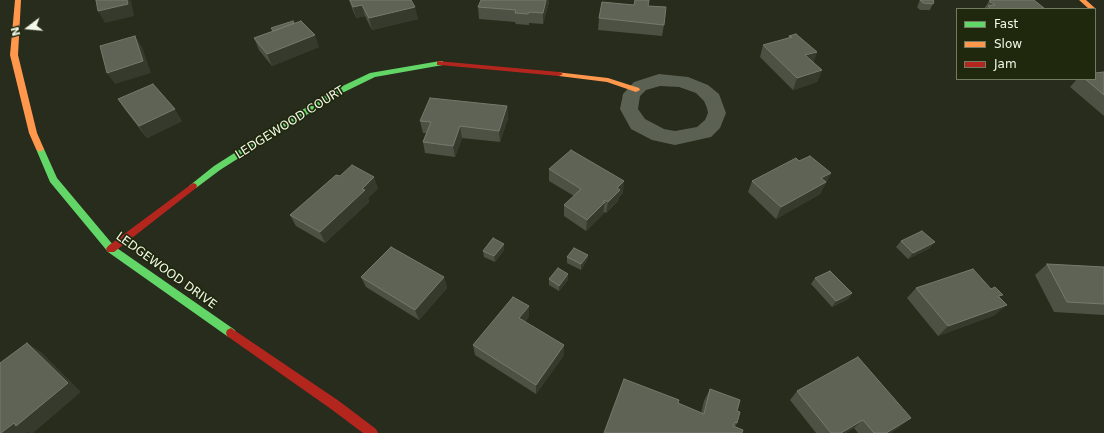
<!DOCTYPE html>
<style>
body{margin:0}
#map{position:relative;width:1104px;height:433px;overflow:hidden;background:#272c1d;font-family:"DejaVu Sans",sans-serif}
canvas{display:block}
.legend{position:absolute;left:956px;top:8px;width:140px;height:72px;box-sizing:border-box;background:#1f280d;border:1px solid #737b64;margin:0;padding:5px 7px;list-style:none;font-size:12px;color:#f1f8e7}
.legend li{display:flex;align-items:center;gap:8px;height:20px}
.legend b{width:20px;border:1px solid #737b64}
.north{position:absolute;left:8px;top:8px;width:40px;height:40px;-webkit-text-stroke:3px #1f280d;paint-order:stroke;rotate:254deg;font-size:11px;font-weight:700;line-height:16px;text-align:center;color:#f1f8e7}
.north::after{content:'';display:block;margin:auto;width:14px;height:18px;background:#f1f8e7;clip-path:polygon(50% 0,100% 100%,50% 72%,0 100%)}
</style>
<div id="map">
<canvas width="1104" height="433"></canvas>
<ul class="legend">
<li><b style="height:5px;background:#63d668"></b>Fast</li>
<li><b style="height:5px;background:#ff974d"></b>Slow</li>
<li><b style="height:5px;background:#b3261e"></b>Jam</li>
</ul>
<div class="north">N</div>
</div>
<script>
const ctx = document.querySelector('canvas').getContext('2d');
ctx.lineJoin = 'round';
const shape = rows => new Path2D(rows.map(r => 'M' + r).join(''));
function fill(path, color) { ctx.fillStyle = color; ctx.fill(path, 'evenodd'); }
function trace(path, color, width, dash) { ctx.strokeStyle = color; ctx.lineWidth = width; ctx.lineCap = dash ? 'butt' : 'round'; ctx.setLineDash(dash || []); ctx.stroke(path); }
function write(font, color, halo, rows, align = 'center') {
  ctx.font = font + ' "DejaVu Sans",sans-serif'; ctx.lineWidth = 3.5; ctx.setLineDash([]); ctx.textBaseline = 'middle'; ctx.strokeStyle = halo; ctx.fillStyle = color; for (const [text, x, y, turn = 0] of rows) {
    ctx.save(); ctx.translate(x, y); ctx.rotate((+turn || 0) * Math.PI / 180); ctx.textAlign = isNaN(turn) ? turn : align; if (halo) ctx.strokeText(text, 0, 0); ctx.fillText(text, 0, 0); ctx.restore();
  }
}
fill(shape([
 [659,74,688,77,708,85,719,94,726,113,720,128,711,137,675,145,652,140,631,129,620,109,623,94,634,82,659,74],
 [660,86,679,87,696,93,704,101,707,108,708,113,705,120,697,127,675,131,664,129,645,119,638,109,640,96,646,90,660,86]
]), '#5c6253');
fill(shape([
 [440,61,443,61,443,65,375,77,338,95,220,170,196,188,190,188,189,186,214,166,332,91,370,73,440,61],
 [40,146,44,149,57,178,114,246,235,330,236,333,235,336,231,338,227,336,108,252,50,182,36,149,40,146]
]), '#63d668');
fill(shape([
 [15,0,21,0,18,55,37,133,44,149,40,152,36,149,29,133,10,55,15,0],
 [1079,0,1086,0,1096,9,1095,10,1095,9,1089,9,1079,0],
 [556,72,608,78,639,88,640,90,636,92,607,82,559,76,555,74,556,72]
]), '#ff974d');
fill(shape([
 [437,61,559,72,563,74,559,76,440,65,437,65,437,61],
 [193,183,196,184,197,186,196,188,114,252,108,252,106,249,108,246,193,183],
 [231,328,339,401,376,429,378,433,363,433,331,409,227,336,226,333,227,330,231,328]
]), '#b3261e');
fill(shape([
 [349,0,411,0,418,19,372,30,365,16,356,18,352,8],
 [920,0,933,0,934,1,930,10,920,10,917,7],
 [989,1,1043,9,984,9],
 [549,2,543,24,529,23,529,25,516,24,515,22,479,19,478,7],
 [648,6,664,25,662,36,598,30,599,18],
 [294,23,319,47,272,66,259,50,254,38,273,31,271,28],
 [789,36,817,52,813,63,822,70,817,82,793,90,760,57,763,45,788,38],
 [1104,72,1104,116,1070,87,1077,79,1095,79],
 [118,99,182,121,147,138,126,111],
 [507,106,508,118,500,142,462,138,455,157,425,153,423,142,426,133,423,133,420,121],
 [799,161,831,173,820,194,776,219,748,192,752,181],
 [549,169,623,193,619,197,618,201,606,213,604,212,603,214,586,231,564,216,564,205,574,196,549,181],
 [340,176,378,188,368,198,369,202,325,243,296,226,290,215],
 [901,241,930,248,908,259,896,247],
 [504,244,504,250,495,262,484,257,483,251],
 [588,255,587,260,581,270,567,263,567,257],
 [1047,264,1104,267,1104,315,1054,312,1035,275],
 [568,274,568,280,559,291,549,285,549,279],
 [361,277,444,277,447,288,419,320,366,287],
 [815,278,852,293,848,299,832,307,811,284],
 [916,288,991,289,1000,297,995,315,938,336,907,298],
 [529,316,525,322,564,345,564,355,536,394,475,355,473,345],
 [710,389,737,411,737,423,735,427,742,433,678,403,701,413,704,401],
 [797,391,901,426,890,433,858,433,854,428,846,433,816,433,790,400]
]), '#4c5143');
fill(shape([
 [127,0,131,0,134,16,105,23,98,11],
 [546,0,549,0,549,2,543,24,543,13],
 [362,5,365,16,356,18,353,7],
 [415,7,418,19,372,30,369,18],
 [315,35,319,47,272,66,267,54],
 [135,36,142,47,151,73,115,84,107,73],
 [817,52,813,64,805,55],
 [822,70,817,82,793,90,797,78],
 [507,106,508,118,500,142,499,131],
 [175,109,182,121,147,138,139,126],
 [460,126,462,138,455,157,453,146],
 [831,173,820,194,776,219,781,207,821,178],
 [374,177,378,188,368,198,369,202,325,243,320,232,362,189],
 [624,181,623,193,619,197,618,201,606,213,608,202,617,188],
 [605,200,603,214,586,231,587,220],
 [935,242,930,248,908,259,913,253],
 [504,244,504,250,495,262,494,256],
 [588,255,587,260,581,270,581,264],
 [568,274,568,280,559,291,559,286],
 [444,277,447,288,419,320,415,310],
 [852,293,848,299,832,307,836,301],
 [1007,305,995,315,938,336,948,326],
 [529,306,529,316,520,328,519,318],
 [27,343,41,352,81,392,33,433,30,433,28,432,27,433,1,433,14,423],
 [564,345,564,355,536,394,536,385],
 [911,418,901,426,890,433,886,433],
 [863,420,854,428,846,433,841,433]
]), '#363a2d');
const building = shape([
 [96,0,127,0,128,4,98,11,96,0],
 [350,0,411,0,415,7,369,18,362,5,353,7,350,0],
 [481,0,546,0,543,13,529,12,528,14,515,13,516,10,478,7,481,0],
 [635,0,649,0,648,6,666,7,664,25,599,18,602,2,634,5,635,0],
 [920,0,933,0,934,1,933,4,923,3,920,0],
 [992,0,1034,0,1044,8,1036,9,987,9,990,8,988,6,995,5,989,1,992,0],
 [293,21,294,23,273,31,271,28,293,21],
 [301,21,315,35,267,54,254,38,301,21],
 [796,34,817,52,805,55,822,70,797,78,763,45,792,37,789,36,796,34],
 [135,36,143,61,107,73,100,46,135,36],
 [1104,72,1104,95,1085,79,1095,79,1095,73,1104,72],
 [153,84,175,109,139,126,118,99,153,84],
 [430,98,507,106,499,131,460,126,453,146,423,142,431,122,420,121,430,98],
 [571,150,624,181,617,188,620,190,608,202,605,200,603,202,605,202,587,220,564,205,581,189,549,169,571,150],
 [810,156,831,173,821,178,826,182,781,207,752,181,796,158,799,161,810,156],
 [352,165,374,177,362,189,365,190,320,232,290,215,336,175,340,176,352,165],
 [922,231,935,242,913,253,901,241,922,231],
 [493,238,504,244,494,256,483,251,493,238],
 [391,247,444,277,415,310,361,277,391,247],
 [574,248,588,255,581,264,567,257,574,248],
 [1047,264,1104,267,1104,304,1067,302,1047,264],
 [558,268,568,274,559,286,549,279,558,268],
 [973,269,991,289,995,287,1003,295,998,296,1007,305,948,326,916,288,973,269],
 [830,271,852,293,836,301,815,278,830,271],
 [513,297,529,306,519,318,564,345,536,385,473,345,513,297],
 [27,343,68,383,16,426,14,423,1,433,0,433,0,363,27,343],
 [858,357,911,418,886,433,874,433,863,420,841,433,831,433,797,391,858,357],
 [624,379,679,400,678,403,704,414,710,389,740,400,737,411,740,412,737,423,735,422,733,426,743,430,742,433,604,433,624,379]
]);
fill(building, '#5e6355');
trace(building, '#757a6c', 1);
write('12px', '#f1f8e7', '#1f280d', [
 ["LEDGEWOOD COURT",290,123,-32],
 ["LEDGEWOOD DRIVE",166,271,36]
]);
</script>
